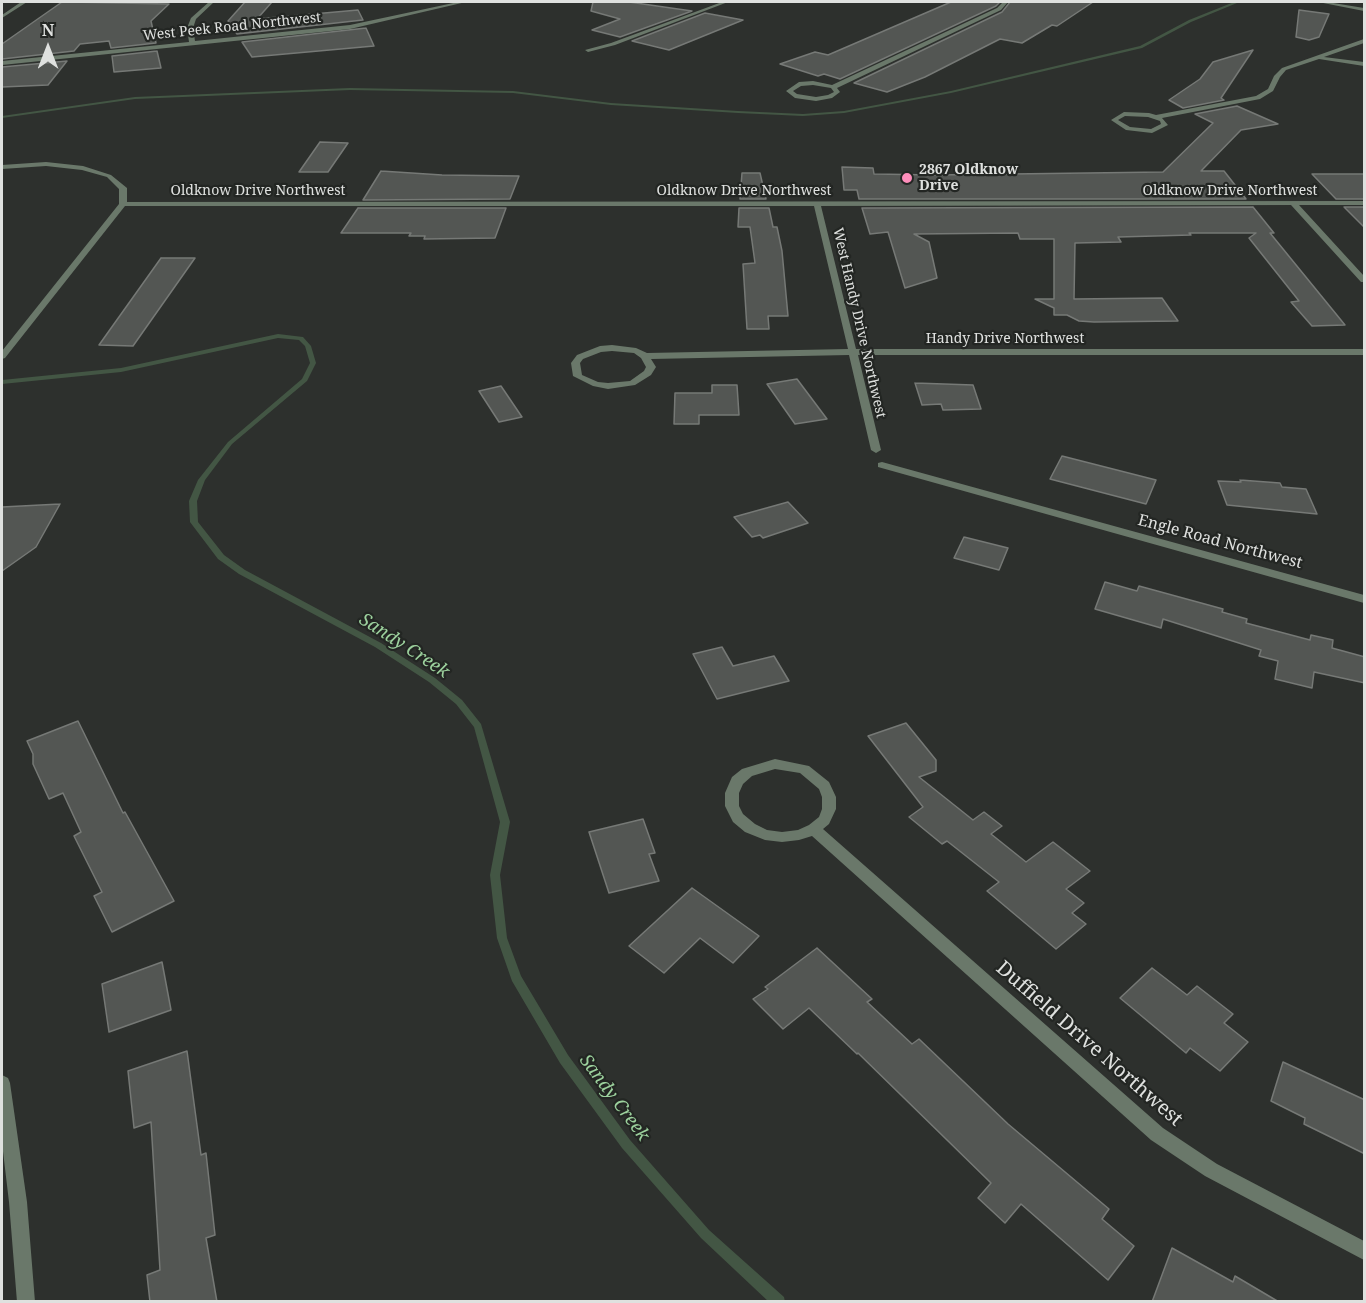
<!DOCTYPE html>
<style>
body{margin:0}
#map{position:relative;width:1366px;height:1303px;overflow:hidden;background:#2d302d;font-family:"Noto Serif",serif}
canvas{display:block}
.frame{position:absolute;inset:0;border:3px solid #dfe1df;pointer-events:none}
.north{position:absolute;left:18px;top:18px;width:60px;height:60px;-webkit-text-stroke:4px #232623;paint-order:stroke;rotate:0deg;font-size:16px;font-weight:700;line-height:24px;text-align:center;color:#dfe1df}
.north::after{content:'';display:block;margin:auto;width:21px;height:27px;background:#dfe1df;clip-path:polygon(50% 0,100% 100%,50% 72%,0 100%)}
</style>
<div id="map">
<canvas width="1366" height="1303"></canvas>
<div class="frame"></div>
<div class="north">N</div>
</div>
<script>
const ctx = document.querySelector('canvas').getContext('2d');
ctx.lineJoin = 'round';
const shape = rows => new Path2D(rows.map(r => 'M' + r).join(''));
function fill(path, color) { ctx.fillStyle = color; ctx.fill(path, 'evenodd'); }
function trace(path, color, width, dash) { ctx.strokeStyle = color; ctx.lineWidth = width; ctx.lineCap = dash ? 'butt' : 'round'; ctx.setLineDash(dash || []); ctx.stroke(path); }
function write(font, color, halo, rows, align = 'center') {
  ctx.font = font + ' "Noto Serif",serif'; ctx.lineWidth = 4.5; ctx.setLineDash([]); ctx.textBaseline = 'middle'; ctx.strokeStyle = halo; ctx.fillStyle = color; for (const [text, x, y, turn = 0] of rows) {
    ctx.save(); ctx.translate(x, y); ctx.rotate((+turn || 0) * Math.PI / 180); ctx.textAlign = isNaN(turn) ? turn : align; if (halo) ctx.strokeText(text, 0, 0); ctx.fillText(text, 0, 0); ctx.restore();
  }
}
fill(shape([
 [1234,2,1237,3,1191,22,1142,48,951,93,844,113,803,116,738,113,611,105,513,93,350,90,135,99,2,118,2,116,135,97,350,88,513,91,611,103,738,111,803,114,844,111,951,91,1140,46,1189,20,1234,2],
 [278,334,303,337,311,346,316,363,307,381,232,444,205,480,197,501,198,522,224,555,245,570,381,643,435,678,462,700,481,724,510,822,500,875,507,938,521,976,568,1055,630,1140,709,1230,784,1297,785,1302,769,1302,701,1238,622,1148,560,1063,512,981,497,938,490,875,500,822,474,727,456,704,429,682,375,647,239,574,218,559,190,522,189,501,198,480,228,442,302,379,310,363,305,346,299,340,278,338,121,372,2,384,2,380,121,368,278,334]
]), '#435644');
const building = shape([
 [62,2,69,2,169,4,151,21,156,43,111,48,109,41,80,44,74,51,2,59,2,44,62,2],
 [245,2,272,2,257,19,358,10,363,20,237,34,228,21,245,2],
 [593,2,629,2,692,11,620,37,592,30,620,19,591,11,593,2],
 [951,2,1000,2,996,6,840,79,824,74,818,76,780,64,815,52,828,55,951,2],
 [1010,2,1093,2,1057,26,1052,25,1022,43,1000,39,925,77,887,92,854,83,1002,12,1010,2],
 [1299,10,1329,14,1319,37,1309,40,1296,37,1299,10],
 [705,13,743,20,669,50,632,41,705,13],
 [366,28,374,46,252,57,242,42,366,28],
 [1253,50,1221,98,1224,100,1183,108,1169,100,1200,79,1213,62,1253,50],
 [157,51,161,68,114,72,112,56,157,51],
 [67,61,48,85,2,87,2,67,67,61],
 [1237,106,1278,124,1241,130,1201,171,1224,171,1246,199,859,199,857,190,844,190,842,167,873,168,874,174,935,175,1163,172,1213,123,1195,114,1237,106],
 [320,142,348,143,328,172,299,172,320,142],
 [381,171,442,175,519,176,510,199,363,200,381,171],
 [742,173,760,173,766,199,740,199,742,173],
 [1312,174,1365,174,1365,199,1336,199,1312,174],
 [1253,207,1274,233,1270,233,1345,325,1312,326,1291,302,1299,301,1249,238,1256,233,1189,233,1191,235,1118,237,1121,242,1075,243,1074,299,1162,298,1178,321,1094,322,1079,321,1067,315,1054,315,1054,308,1035,299,1054,299,1054,239,1020,239,1018,233,914,234,929,242,937,278,905,288,888,232,870,234,862,208,1253,207],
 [1344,207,1365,207,1365,228,1344,207],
 [358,208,506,208,495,238,424,239,425,236,409,236,411,233,341,233,358,208],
 [739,208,769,208,773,227,777,227,782,251,788,316,768,316,769,329,747,329,743,264,755,263,750,227,738,227,739,208],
 [161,258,195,258,133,346,99,345,161,258],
 [797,379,827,419,795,424,767,384,797,379],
 [915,383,973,385,981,409,943,410,941,404,922,405,915,383],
 [712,385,737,385,739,415,699,415,699,424,674,424,675,393,712,393,712,385],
 [501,386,522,417,499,422,479,391,501,386],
 [1062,456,1156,480,1146,504,1050,479,1062,456],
 [1240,480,1280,483,1282,487,1306,489,1317,514,1227,505,1218,481,1241,482,1240,480],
 [788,502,808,523,763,538,760,535,752,537,734,517,788,502],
 [60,504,36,547,2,571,2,507,60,504],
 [964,537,1008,548,999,570,954,558,964,537],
 [1105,582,1137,591,1139,586,1223,609,1222,612,1247,619,1246,623,1310,640,1311,635,1333,640,1332,648,1365,657,1365,683,1314,672,1312,688,1275,679,1278,661,1259,656,1261,650,1163,619,1161,628,1095,609,1105,582],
 [722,647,733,666,774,656,789,681,717,699,693,654,722,647],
 [78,721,123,813,125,812,174,901,112,932,94,896,102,892,74,836,81,832,63,793,49,799,33,764,33,754,27,741,78,721],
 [906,723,936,760,936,771,919,777,973,820,984,812,1002,826,991,834,1026,862,1053,842,1090,871,1066,889,1084,903,1072,913,1086,924,1056,949,987,891,999,882,947,841,942,844,909,817,923,807,868,736,906,723],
 [643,819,655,853,649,854,659,881,609,893,589,832,643,819],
 [692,888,759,936,733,963,700,938,664,973,629,946,692,888],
 [817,948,872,999,867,1002,912,1044,919,1039,1008,1124,1109,1209,1102,1219,1134,1246,1108,1280,1021,1204,1005,1223,978,1198,991,1183,858,1053,857,1054,809,1008,783,1029,753,999,768,989,765,987,817,948],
 [162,962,171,1010,109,1032,102,984,162,962],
 [1152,968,1187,995,1197,986,1233,1014,1224,1023,1248,1042,1220,1071,1190,1048,1186,1053,1120,998,1152,968],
 [187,1051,201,1155,206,1153,215,1235,206,1238,217,1302,150,1302,147,1275,160,1270,151,1122,134,1128,128,1071,187,1051],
 [1283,1062,1365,1100,1365,1154,1304,1124,1305,1118,1271,1101,1283,1062],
 [1172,1248,1233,1282,1235,1276,1279,1302,1152,1302,1172,1248]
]);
fill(building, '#535653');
trace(building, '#767976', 1.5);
fill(shape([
 [21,2,27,2,2,18,2,15,21,2],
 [209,2,214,2,196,19,193,28,195,41,350,25,458,2,466,2,350,29,2,65,2,61,189,42,187,28,191,18,209,2],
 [722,2,728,2,615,45,588,52,585,50,611,43,722,2],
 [1003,2,1008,2,1001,10,837,88,840,92,832,98,816,101,795,98,786,91,799,82,813,81,832,85,997,8,1003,2],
 [813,85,831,88,834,92,828,95,816,97,797,94,793,91,801,86,813,85],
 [1318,2,1327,2,1364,8,1364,11,1318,2],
 [1364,39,1364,43,1324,57,1364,62,1364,66,1319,59,1286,70,1280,77,1273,91,1260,99,1162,118,1168,125,1152,133,1126,130,1111,120,1124,112,1149,113,1156,115,1256,96,1268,89,1274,76,1282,68,1364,39],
 [1125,116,1148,117,1160,121,1161,124,1151,129,1130,127,1118,120,1125,116],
 [46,162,83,166,111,175,127,188,127,202,1364,201,1364,205,1299,205,1364,276,1364,282,1361,282,1291,205,821,206,856,349,1364,349,1364,355,858,355,881,450,876,453,871,450,849,355,651,359,656,367,651,375,635,385,608,389,593,386,573,376,571,363,577,355,600,346,612,345,636,348,647,353,848,349,814,206,125,206,5,358,2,359,2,351,119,204,119,189,107,177,82,170,46,166,2,169,2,165,46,162],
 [612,351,634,353,641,358,646,367,644,371,630,381,608,383,598,382,582,375,580,363,583,359,601,352,612,351],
 [882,462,1364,595,1364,603,878,467,878,463,882,462],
 [775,759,809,766,829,782,836,797,836,809,829,824,823,829,1163,1128,1217,1164,1364,1241,1364,1260,1205,1176,1151,1140,812,836,799,840,782,842,765,840,745,832,733,822,725,806,725,793,732,777,742,769,775,759],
 [775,769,800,773,819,789,822,797,822,809,819,817,809,825,798,830,782,832,767,830,755,824,743,814,739,806,739,793,743,784,752,776,775,769],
 [2,1075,8,1078,10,1083,27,1202,35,1302,17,1302,9,1202,2,1143,2,1075]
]), '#6a786a');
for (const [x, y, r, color] of [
 [907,178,6,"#fe8ebb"]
]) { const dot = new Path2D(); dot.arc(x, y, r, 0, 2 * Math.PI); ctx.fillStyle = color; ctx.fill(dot); trace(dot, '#232623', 2); }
write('14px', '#dfe1df', '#232623', [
 ["West Peek Road Northwest",232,27,-6],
 ["Oldknow Drive Northwest",258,191],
 ["Oldknow Drive Northwest",744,191],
 ["Oldknow Drive Northwest",1230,191],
 ["West Handy Drive Northwest",859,323,77],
 ["Handy Drive Northwest",1005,339]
]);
write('bold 14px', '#dfe1df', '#232623', [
 ["2867 Oldknow",919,170],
 ["Drive",919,186]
], 'left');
write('16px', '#dfe1df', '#232623', [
 ["Engle Road Northwest",1220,542,15]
]);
write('italic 18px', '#9cd19d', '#232623', [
 ["Sandy Creek",404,646,33],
 ["Sandy Creek",614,1098,53]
]);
write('20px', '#dfe1df', '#232623', [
 ["Duffield Drive Northwest",1089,1044,41]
]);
</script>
